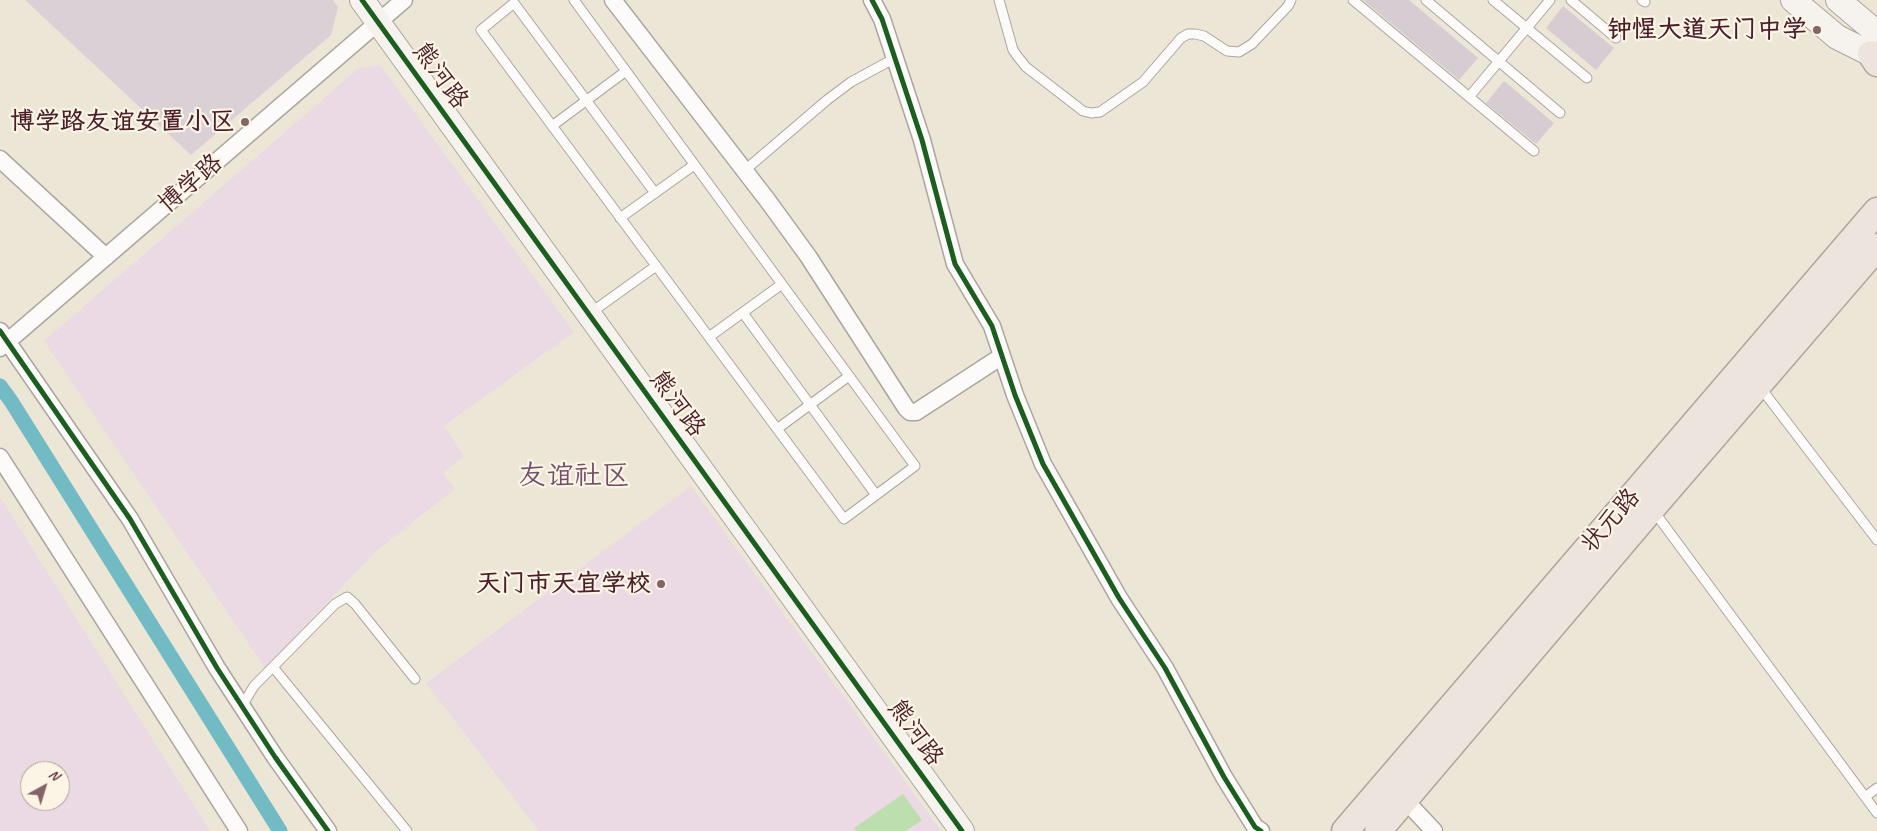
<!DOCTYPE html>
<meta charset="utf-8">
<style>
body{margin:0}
#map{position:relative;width:1877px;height:831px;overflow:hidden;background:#ece6d7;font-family:Caveat,sans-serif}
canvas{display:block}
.north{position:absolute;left:20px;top:761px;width:50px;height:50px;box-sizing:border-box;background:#fcf5e5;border:1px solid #b59f9b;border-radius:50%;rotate:39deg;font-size:14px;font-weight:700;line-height:20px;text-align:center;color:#4a1f2b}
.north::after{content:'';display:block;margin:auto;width:18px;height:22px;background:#836567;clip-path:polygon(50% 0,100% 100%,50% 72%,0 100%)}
</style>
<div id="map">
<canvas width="1877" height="831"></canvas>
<div class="north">N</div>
</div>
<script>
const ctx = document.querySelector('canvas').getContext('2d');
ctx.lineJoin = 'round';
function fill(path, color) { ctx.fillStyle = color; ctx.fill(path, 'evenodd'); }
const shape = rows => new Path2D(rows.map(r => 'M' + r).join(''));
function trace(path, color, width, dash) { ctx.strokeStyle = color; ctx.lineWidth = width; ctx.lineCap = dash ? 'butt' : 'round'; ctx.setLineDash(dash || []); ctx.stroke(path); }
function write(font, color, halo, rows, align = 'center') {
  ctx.font = font + ' Caveat,"LXGW WenKai TC",sans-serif'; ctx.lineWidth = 4.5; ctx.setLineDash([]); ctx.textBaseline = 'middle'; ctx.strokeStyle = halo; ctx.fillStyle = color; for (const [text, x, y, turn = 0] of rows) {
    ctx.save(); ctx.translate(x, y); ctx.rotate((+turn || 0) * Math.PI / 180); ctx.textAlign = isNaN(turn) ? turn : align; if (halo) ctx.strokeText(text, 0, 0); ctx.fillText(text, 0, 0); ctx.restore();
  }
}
fill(shape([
 [380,65,574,332,444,426,464,456,443,473,455,489,376,551,265,668,44,341,359,68],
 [691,486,941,831,539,831,426,683],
 [0,497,210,831,0,831],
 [30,771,60,771,60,801,30,801]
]), '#ebdae3');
fill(shape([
 [25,0,333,0,338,7,331,35,191,155]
]), '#d9d1d6');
fill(shape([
 [903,794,922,820,906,831,856,831,854,828]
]), '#bddfb0');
trace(shape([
 [0,386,11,401,280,831]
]), '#72bbc5', 15);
fill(shape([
 [1363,0,1409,0,1478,58,1459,80],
 [1563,6,1614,48,1596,70,1546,28],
 [1504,81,1554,123,1536,144,1486,103]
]), '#d5cdd2');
const lane = shape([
 [574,0,915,466,844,519,481,30,514,3,655,193],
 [999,0,1013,50,1018,57,1026,67,1083,111,1091,113,1100,112,1143,82,1181,38,1188,34,1195,34,1204,36,1227,51,1239,52,1252,44,1288,6,1291,0],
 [1353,0,1534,151],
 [1426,0,1560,113],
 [1493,0,1587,78],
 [1571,0,1616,38],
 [1642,0,1645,2],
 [1469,97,1550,0],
 [552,126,626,71],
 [744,171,827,100,851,82,895,58],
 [620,218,694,165],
 [743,313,876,495],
 [589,314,656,266],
 [709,337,782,284],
 [1760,387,1877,540],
 [777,429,849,376],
 [1653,510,1877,813],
 [273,667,407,831],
 [242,706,254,686,335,604,347,597,355,604,415,679],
 [1865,797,1877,788]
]);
const street = shape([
 [613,0,768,201,808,256,906,408,910,412,916,412,1002,356],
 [872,0,882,19,922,140,955,264,992,326,1015,395,1043,464,1119,598,1165,668,1224,777,1255,827,1261,831],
 [0,159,106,257],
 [0,331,130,519,217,668,275,757,328,831],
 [0,348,404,0],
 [0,457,239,831],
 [1405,800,1434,831]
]);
const secondary = shape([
 [362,0,962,831],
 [1793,0,1837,37,1871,54],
 [1838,0,1877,33]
]);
const primary = shape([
 [1871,54,1877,63],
 [1345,831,1877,211],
 [1378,831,1652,508,1877,247]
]);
trace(lane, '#aea59e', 11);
trace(street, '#aea59e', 19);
trace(secondary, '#aea59e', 26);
trace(primary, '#aea59e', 29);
trace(lane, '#fcfbf9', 9);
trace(street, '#fcfbf9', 16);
trace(secondary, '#f6f3ee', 24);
trace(primary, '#ede5dd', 26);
trace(shape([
 [362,0,962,831],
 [872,0,882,19,922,140,955,264,992,326,1015,395,1043,464,1119,598,1165,668,1224,777,1255,827,1261,831],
 [0,331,130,519,217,668,275,757,328,831]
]), '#1b5e20', 5);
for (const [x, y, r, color] of [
 [1817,30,5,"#836567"],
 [245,122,5,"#836567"],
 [661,584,5,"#836567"]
]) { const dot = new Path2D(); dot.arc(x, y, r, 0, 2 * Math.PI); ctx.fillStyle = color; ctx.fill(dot); trace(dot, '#fcf5e5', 2); }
write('bold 25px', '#4a1f2b', '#fcf5e5', [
 ["钟惺大道天门中学",1807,30],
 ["博学路友谊安置小区",235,122],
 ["天门市天宜学校",651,584]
], 'right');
write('25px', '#4a1f2b', '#fcf5e5', [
 ["熊河路",440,76,54],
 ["博学路",191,184,-41],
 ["熊河路",677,404,54],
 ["状元路",1611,521,-49],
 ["熊河路",915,733,54]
]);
write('28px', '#734e6b', '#fcf5e5', [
 ["友谊社区",574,477]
]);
</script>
